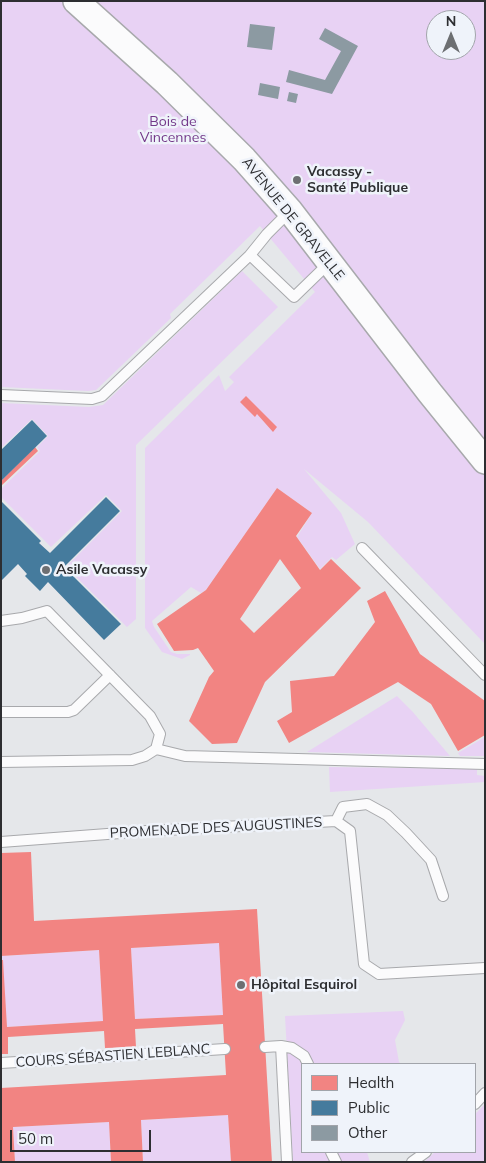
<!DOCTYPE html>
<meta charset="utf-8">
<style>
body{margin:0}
#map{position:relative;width:486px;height:1163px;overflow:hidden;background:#e5e7ea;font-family:Mulish,sans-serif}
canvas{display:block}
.frame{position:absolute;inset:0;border:2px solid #2d2e31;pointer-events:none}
.legend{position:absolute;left:301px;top:1063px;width:175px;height:90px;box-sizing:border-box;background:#eff3fa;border:1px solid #a1a4aa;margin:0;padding:6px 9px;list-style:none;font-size:15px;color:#2d2e31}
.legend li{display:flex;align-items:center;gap:10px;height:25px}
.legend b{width:25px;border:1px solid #a1a4aa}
.north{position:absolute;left:426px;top:10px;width:50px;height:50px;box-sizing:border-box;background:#eff3fa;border:1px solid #a1a4aa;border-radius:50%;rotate:0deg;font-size:14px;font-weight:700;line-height:20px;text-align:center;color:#2d2e31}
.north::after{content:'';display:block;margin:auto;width:18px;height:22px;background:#6d6f72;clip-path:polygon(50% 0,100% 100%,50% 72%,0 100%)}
.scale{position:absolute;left:10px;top:1130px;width:141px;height:22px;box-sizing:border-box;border:2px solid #2d2e31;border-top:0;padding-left:6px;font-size:15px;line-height:18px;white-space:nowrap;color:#2d2e31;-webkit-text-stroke:4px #eff3fa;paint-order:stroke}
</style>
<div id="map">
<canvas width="486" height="1163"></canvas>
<div class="frame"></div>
<ul class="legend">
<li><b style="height:14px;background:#f28482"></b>Health</li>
<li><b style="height:14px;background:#457b9d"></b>Public</li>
<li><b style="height:14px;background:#8c9aa2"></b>Other</li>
</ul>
<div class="north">N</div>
<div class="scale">50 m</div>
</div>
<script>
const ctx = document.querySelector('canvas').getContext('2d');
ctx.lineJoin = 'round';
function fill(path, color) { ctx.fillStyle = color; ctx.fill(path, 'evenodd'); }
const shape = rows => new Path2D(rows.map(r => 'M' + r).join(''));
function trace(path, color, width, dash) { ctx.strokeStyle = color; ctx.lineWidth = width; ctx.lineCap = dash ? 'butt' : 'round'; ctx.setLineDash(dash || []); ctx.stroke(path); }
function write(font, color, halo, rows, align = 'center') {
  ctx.font = font + ' Mulish,sans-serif'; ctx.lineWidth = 5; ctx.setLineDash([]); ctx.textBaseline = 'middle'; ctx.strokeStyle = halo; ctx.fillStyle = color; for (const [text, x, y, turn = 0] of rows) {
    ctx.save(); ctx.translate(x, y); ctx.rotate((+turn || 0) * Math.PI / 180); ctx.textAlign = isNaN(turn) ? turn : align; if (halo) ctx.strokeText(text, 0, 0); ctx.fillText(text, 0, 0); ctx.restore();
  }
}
fill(shape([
 [1,1,485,1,485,644,368,522,304,469,341,513,355,544,336,560,332,557,320,569,297,537,312,513,277,488,206,590,201,593,191,587,152,621,154,627,171,652,177,654,190,654,190,655,182,659,162,652,145,628,145,448,219,375,225,391,234,382,229,377,315,292,260,226,170,314,171,318,96,390,88,391,1,387],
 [436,20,466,20,466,50,436,50],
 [242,271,278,307,136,445,136,619,127,627,66,567,122,511,106,495,51,547,1,497,1,489,40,451,37,447,48,436,32,419,1,448,1,403,89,407,103,405],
 [397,696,412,711,450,756,307,752],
 [485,737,485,756,460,756,458,753],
 [329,767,477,769,477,775,485,776,485,782,330,792],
 [219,943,223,1015,135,1019,131,948],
 [99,950,103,1021,7,1027,2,956],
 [403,1011,405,1020,395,1040,399,1062,401,1064,302,1064,302,1152,367,1152,370,1162,293,1162,285,1016],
 [485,1104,485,1162,424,1162,435,1152,475,1152,475,1114],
 [228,1115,231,1162,143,1162,141,1120],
 [109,1122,111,1162,15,1162,13,1127]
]), '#e8d2f4');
fill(shape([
 [246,396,277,427,273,432,257,414,255,417,240,402],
 [35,447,38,451,1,486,1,481],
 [277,488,312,513,296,536,320,570,331,559,361,588,265,682,237,743,212,744,189,721,209,677,214,671,198,648,193,650,174,651,157,624,206,590],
 [280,559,301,588,254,633,240,619],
 [385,591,420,654,485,701,485,735,458,751,431,704,398,682,289,743,277,721,292,712,290,681,334,676,375,622,367,601],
 [31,852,34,921,257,909,272,1162,231,1162,228,1115,141,1120,143,1162,111,1162,109,1122,13,1127,15,1162,1,1162,1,1088,226,1075,223,1024,135,1029,136,1047,105,1048,104,1031,8,1037,8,1054,1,1054,1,960,3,960,7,1027,103,1021,99,950,1,956,1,853],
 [219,943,223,1015,135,1019,131,948]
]), '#f28482');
fill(shape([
 [32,420,47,436,1,481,1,450],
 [106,497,120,511,64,567,121,624,104,640,48,582,40,591,25,576,27,574,18,564,1,581,1,501,41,541,39,543,50,553]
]), '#457b9d');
fill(shape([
 [250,24,275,27,272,50,247,47],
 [325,28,358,46,332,94,286,82,289,70,325,80,341,51,319,39],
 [260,83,280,87,278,99,258,95],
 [289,92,298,94,296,103,287,101]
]), '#8c9aa2');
const service = shape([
 [290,211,267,234,250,255,294,297,329,263],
 [1,395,92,399,102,396,250,255],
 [362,548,485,675],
 [1,621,22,618,47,611,150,716,160,734,156,749,145,756,132,760,1,762],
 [1,712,68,712,74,710,110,675],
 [156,749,185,756,485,764],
 [336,821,343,807,367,804,387,815,406,833,431,860,443,896],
 [1,842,147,831,336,821,350,831,364,964,379,974,485,968],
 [281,1046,287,1162],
 [265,1047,281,1046,292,1048,304,1056,308,1064],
 [1,1063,225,1049],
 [475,1104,485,1093],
 [331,1152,336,1162],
 [412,1162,426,1152]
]);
const tertiary = shape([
 [76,1,167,83,244,159,290,211,430,393,485,461]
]);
trace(service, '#a8a9ac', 12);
trace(tertiary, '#a8a9ac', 28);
trace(service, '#fbfbfc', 10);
trace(tertiary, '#fbfbfc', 25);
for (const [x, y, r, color] of [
 [297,180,5,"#6d6f72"],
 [46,570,5,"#6d6f72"],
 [241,985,5,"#6d6f72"]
]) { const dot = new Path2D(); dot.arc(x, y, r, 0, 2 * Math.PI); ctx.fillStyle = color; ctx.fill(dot); trace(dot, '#eff3fa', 2); }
write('14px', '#733889', '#eff3fa', [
 ["Bois de",173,122],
 ["Vincennes",173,138]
]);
write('bold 14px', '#2d2e31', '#eff3fa', [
 ["Vacassy -",307,172],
 ["Santé Publique",307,188],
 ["Asile Vacassy",56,570],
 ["Hôpital Esquirol",251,985]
], 'left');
write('14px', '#2d2e31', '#eff3fa', [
 ["AVENUE DE GRAVELLE",293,219,51],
 ["PROMENADE DES AUGUSTINES",216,828,-3],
 ["COURS SÉBASTIEN LEBLANC",113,1056,-4]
]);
</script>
